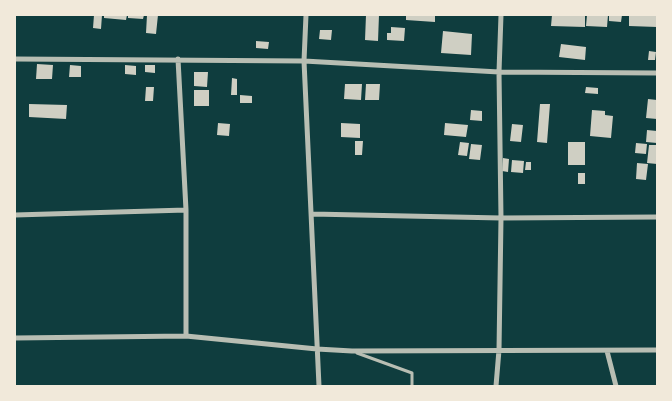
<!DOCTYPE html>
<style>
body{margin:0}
#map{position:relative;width:672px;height:401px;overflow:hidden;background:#0f3d3e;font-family:Barlow,sans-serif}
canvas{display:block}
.frame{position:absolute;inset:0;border:16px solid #f1e9da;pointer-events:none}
</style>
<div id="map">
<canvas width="672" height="401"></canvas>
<div class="frame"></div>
</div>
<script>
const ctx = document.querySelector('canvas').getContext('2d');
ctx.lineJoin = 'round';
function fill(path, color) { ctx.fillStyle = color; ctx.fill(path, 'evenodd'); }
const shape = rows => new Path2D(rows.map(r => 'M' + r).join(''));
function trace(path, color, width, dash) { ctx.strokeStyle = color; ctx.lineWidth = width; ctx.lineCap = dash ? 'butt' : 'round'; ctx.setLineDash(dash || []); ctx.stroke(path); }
fill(shape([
 [94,15,102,15,101,29,93,28],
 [104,15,127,15,126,20,104,18],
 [128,15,144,15,143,19,128,18],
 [147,15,158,15,156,34,146,33],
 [366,15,379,15,378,41,365,40],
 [406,15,435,15,435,22,406,20],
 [552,15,585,15,585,27,551,26],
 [587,15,608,15,607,27,586,26],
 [609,15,622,15,621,22,609,21],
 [629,15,657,15,657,27,629,26],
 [391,27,405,28,404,41,387,40,387,33,391,33],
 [320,30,332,30,331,40,319,39],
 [443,31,472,34,471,55,441,53],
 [256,41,269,42,268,49,256,48],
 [561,44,586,47,585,60,559,57],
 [649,51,656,52,655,60,648,60],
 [37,64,53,65,52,79,36,79],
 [70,65,81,66,81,77,69,77],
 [125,65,136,66,136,75,125,74],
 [145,65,155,65,155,73,145,72],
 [194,72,208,72,207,87,194,86],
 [232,78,237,79,237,95,231,95],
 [345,84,362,84,361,100,344,99],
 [366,84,380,84,379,100,365,100],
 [146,87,154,87,153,101,145,101],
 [586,87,598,88,598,94,585,93],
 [194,90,209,90,209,106,194,106],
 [240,95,252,96,252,103,240,103],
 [648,99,657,100,657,119,646,118],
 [29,104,67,105,66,119,29,117],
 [540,104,550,104,547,143,537,142],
 [471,110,482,111,482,121,470,120],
 [592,110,605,111,605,115,613,116,611,138,590,136],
 [218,123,230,124,229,136,217,135],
 [341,123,360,124,360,138,341,137],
 [445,123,468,125,466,137,444,135],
 [512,124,523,125,521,142,510,141],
 [647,130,657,131,657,143,646,142],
 [355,141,363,141,362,155,355,155],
 [460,142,469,143,467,156,458,155],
 [568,142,585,142,585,165,568,165],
 [636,143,647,144,646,154,635,153],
 [471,144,482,145,480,160,469,159],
 [649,145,657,145,657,164,647,163],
 [503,158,509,159,508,172,502,171],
 [512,160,524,161,523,173,511,172],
 [526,162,531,162,531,170,525,170],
 [637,163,648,164,646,180,636,179],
 [578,173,585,173,585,184,578,184]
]), '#cfcfc3');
trace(shape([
 [357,353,412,373,412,386]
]), '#b8beb3', 3);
trace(shape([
 [306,15,304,61,319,386],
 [15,59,304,61,499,72,657,73],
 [178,59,186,210,186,336],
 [312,214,501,218,657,217],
 [15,215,186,210],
 [15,338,186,336,317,349,352,351,657,350],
 [607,351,616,386],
 [496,386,499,350,501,218,499,72,501,15]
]), '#b8beb3', 5);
</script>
